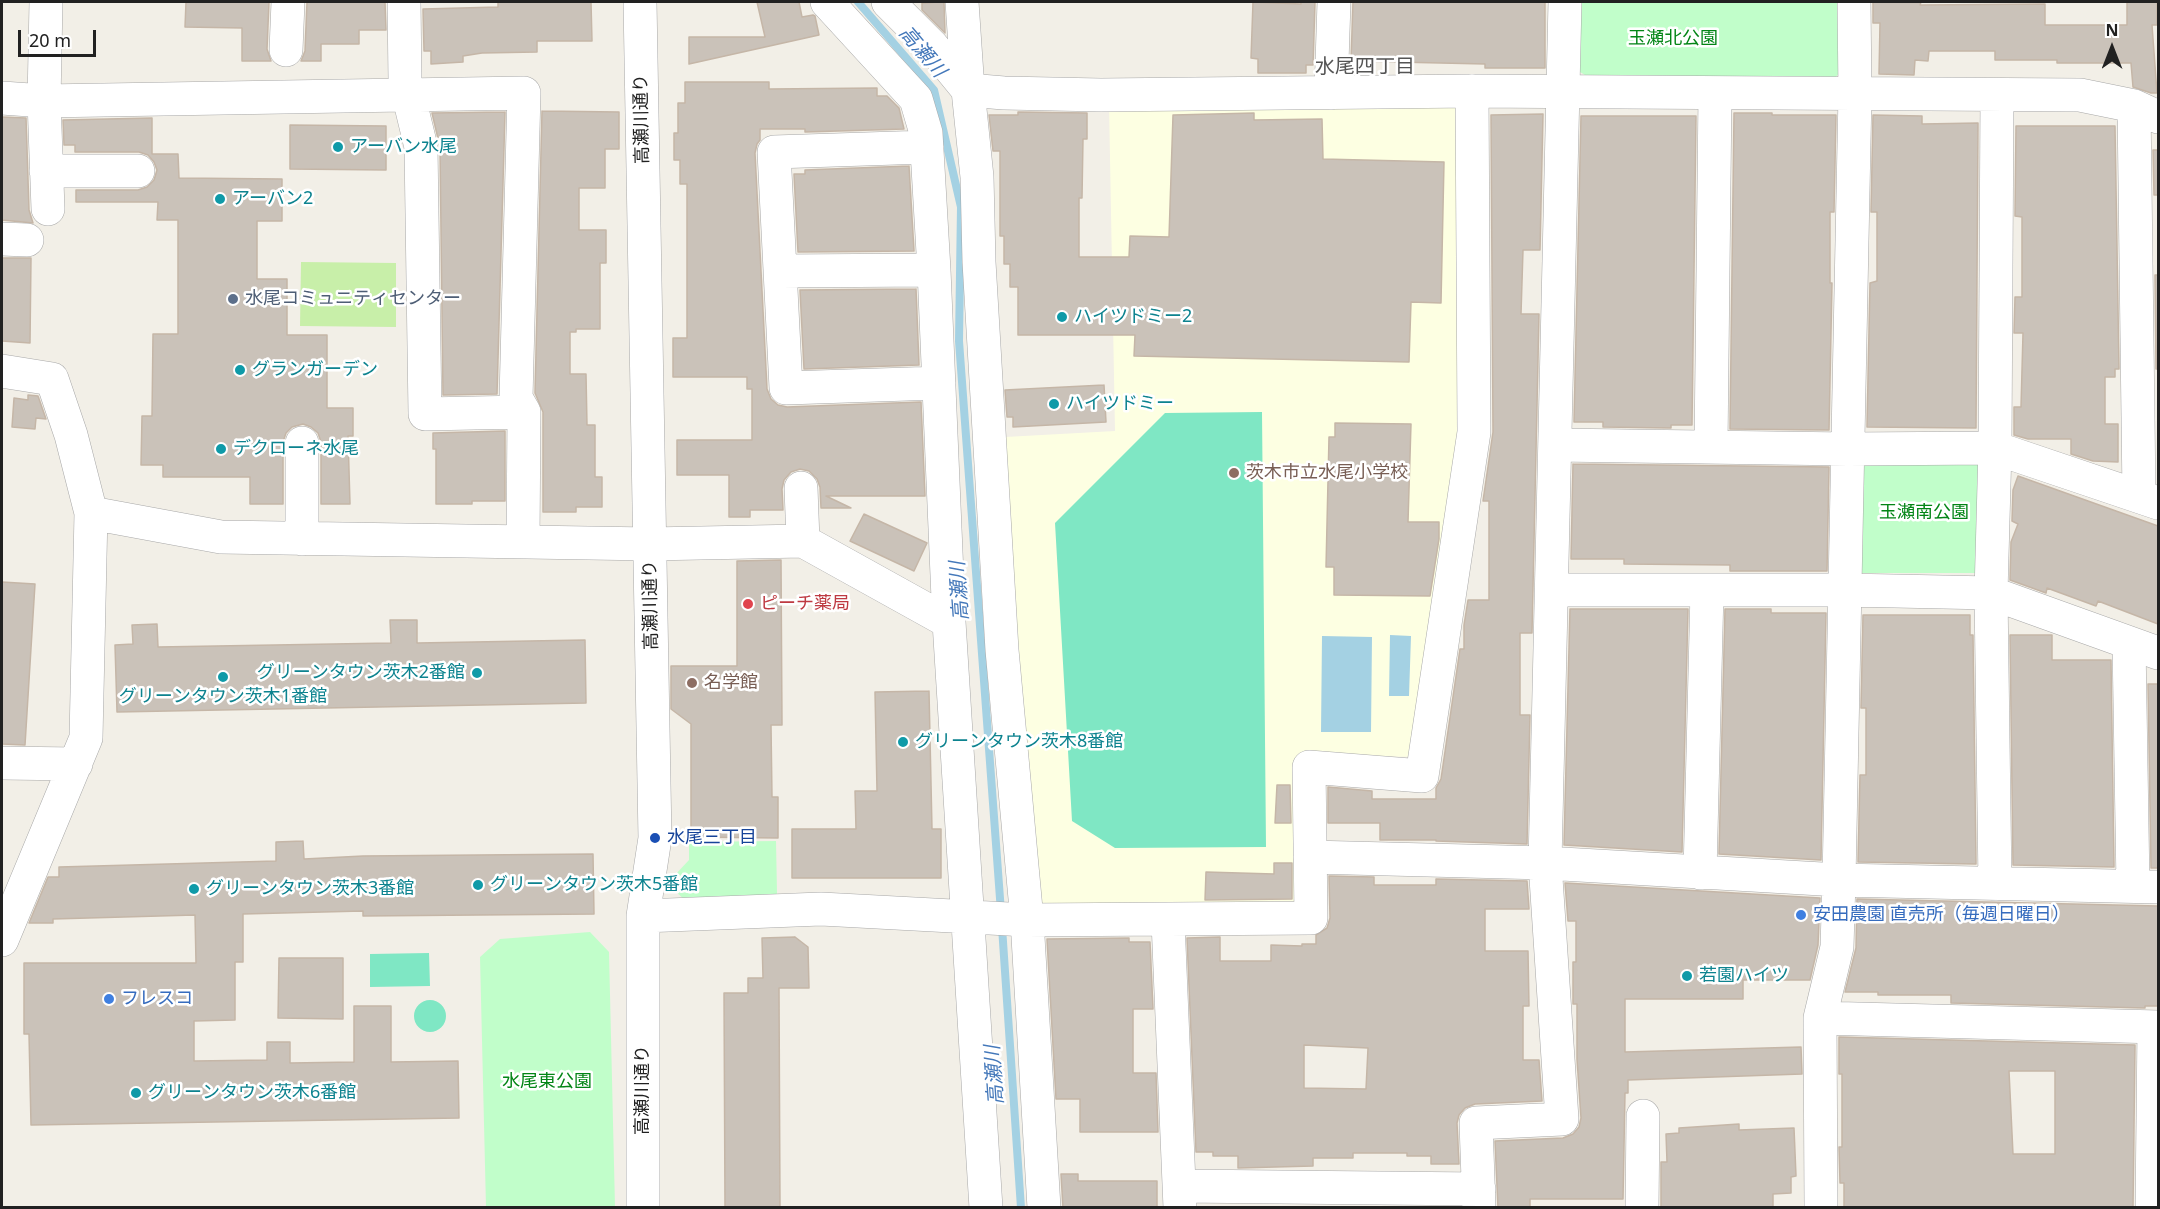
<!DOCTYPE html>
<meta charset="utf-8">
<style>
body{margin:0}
#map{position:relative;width:2160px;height:1209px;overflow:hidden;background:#f2efe7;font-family:"Noto Sans",sans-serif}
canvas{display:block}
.frame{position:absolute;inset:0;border:3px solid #212121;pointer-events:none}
.north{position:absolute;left:2082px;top:18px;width:60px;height:60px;-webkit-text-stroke:4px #fff;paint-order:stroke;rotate:0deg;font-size:16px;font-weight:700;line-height:24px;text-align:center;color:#212121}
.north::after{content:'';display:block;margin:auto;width:21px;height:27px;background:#212121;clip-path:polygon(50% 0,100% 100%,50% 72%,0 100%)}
.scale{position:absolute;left:18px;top:30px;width:78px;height:27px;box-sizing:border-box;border:3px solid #212121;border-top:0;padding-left:8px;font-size:18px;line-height:21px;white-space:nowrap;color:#212121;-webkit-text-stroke:4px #fff;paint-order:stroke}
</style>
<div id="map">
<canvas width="2160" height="1209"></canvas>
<div class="frame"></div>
<div class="north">N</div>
<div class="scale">20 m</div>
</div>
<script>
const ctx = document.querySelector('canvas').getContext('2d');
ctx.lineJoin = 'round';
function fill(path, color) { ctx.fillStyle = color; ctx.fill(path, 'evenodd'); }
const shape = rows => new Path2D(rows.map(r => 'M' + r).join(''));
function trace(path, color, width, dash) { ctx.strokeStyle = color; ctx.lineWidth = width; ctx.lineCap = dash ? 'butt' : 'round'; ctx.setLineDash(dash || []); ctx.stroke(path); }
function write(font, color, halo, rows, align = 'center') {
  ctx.font = font + ' "Noto Sans","Noto Sans JP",sans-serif'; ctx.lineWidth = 5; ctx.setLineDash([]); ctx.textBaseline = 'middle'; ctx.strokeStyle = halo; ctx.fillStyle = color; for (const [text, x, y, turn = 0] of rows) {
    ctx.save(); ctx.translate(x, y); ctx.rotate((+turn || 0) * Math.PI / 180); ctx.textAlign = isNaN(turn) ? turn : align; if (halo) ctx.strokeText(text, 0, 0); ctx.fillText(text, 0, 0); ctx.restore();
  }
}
fill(shape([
 [1109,103,1468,104,1468,435,1421,757,1298,755,1295,906,1023,905,1005,437,1115,431]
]), '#fdffe2');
fill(shape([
 [301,262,396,263,396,327,300,326]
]), '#c8efa9');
fill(shape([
 [1576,2,1843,2,1843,69,1834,79,1585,75,1575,69],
 [1857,452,1991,452,1991,573,1858,573],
 [776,841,777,893,774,900,686,901,674,890,674,876,689,860,689,842],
 [590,932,609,952,615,1207,486,1207,480,957,500,939]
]), '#c1feca');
fill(shape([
 [1262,412,1266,847,1115,848,1072,821,1055,523,1165,413],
 [429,953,430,986,370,987,370,954],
 '414 1016a16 16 0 1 1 32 0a16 16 0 1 1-32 0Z'
]), '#7fe7c4');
fill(shape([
 [1390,635,1411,636,1409,696,1389,696],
 [1322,636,1372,637,1371,732,1321,732]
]), '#a4d1e3');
trace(shape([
 [858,2,934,90,961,207,959,341,1001,912],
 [1002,927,1021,1208]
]), '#a4d1e3', 8);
const building = shape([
 [186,2,269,2,267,49,271,61,242,61,242,28,185,27,186,2],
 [307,2,385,2,386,30,359,30,359,44,321,44,321,61,301,61,305,51,307,2],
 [498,2,591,2,592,41,537,41,537,52,482,53,463,56,463,62,431,64,431,51,424,51,423,9,498,7,498,2],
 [757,2,799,2,802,17,813,15,815,16,819,35,689,64,689,37,765,37,757,2],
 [940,2,944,2,945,33,922,10,922,3,940,2],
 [1253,2,1301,4,1301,2,1315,2,1313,65,1306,65,1306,73,1258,73,1258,59,1251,58,1253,2],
 [1353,2,1545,2,1545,68,1485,68,1485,64,1351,61,1353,2],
 [1873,2,1921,2,1920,5,2045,4,2045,25,2127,25,2127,2,2157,2,2157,25,2152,25,2157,93,2151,93,2133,87,2131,63,2057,63,2057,60,1995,60,1995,51,1929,51,1928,61,1915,60,1914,75,1879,74,1880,23,1873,23,1873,2],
 [685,82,769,82,769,89,877,88,877,96,887,96,899,108,904,129,805,132,805,129,760,129,760,140,757,144,755,153,767,389,771,399,778,405,787,407,921,402,925,496,826,496,851,508,821,508,820,487,817,479,809,471,800,469,791,472,784,480,782,489,783,510,750,510,750,517,729,517,729,475,677,475,677,440,752,440,752,389,747,389,747,377,673,377,673,338,687,338,687,184,680,184,680,160,674,160,674,133,678,133,678,103,685,103,685,82],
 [542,111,619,112,619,149,605,149,605,188,579,188,579,230,606,230,606,263,600,263,600,329,576,329,576,332,570,332,570,374,586,374,587,425,595,425,595,477,602,477,602,507,576,507,576,512,543,512,543,412,535,393,542,111],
 [505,112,497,394,443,395,440,147,432,113,505,112],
 [1018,112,1087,113,1087,139,1083,139,1082,198,1079,198,1079,257,1129,257,1130,236,1169,237,1173,115,1254,113,1254,120,1322,119,1323,159,1444,162,1441,303,1411,302,1409,362,1134,356,1135,335,1018,335,1018,287,1010,287,1010,264,1004,264,1004,236,1000,236,1000,151,993,151,989,115,1018,115,1018,112],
 [1734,113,1772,113,1772,115,1836,115,1834,212,1830,212,1830,283,1832,283,1829,430,1730,429,1734,113],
 [1543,114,1540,250,1523,250,1521,314,1539,314,1532,633,1520,633,1520,715,1530,715,1527,844,1436,841,1436,840,1380,840,1380,823,1328,823,1328,787,1372,791,1372,799,1436,799,1436,788,1441,779,1460,649,1464,649,1464,625,1468,600,1489,600,1489,501,1483,501,1493,432,1491,115,1543,114],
 [1873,115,1922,116,1922,124,1978,123,1976,428,1867,427,1870,283,1877,281,1877,212,1871,212,1873,115],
 [1581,116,1696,116,1692,425,1671,425,1671,428,1603,427,1603,422,1574,422,1581,116],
 [2,117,26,118,29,210,33,223,2,220,2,117],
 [152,118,152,154,178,154,179,178,282,179,282,221,257,221,257,279,287,279,287,335,327,335,327,408,353,408,353,436,348,436,350,504,321,504,321,442,318,433,311,427,303,424,292,427,286,433,283,442,283,504,250,504,250,477,163,477,163,465,141,465,142,416,152,416,153,334,178,334,178,220,157,220,158,202,76,202,76,190,138,190,147,187,154,180,157,170,154,162,148,155,139,152,75,152,75,145,64,145,63,120,152,118],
 [290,125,386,126,386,170,290,169,290,125],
 [2016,126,2115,126,2119,369,2115,369,2115,377,2105,377,2105,424,2118,424,2118,462,2093,461,2071,454,2071,439,2028,439,2014,435,2014,407,2021,407,2023,333,2014,333,2015,297,2022,297,2022,217,2015,216,2016,126],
 [2153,150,2158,150,2158,195,2154,195,2153,150],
 [909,166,914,251,798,252,794,174,805,174,805,170,909,166],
 [2,258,31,258,30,343,2,341,2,258],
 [2155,275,2158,275,2158,369,2156,369,2155,275],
 [916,289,919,365,804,369,800,290,916,289],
 [1104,385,1106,422,1013,427,1013,417,1007,417,1005,390,1104,385],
 [28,395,38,396,46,419,36,418,35,429,12,427,14,398,28,400,28,395],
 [1335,423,1411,424,1408,522,1439,522,1439,539,1430,596,1334,595,1334,567,1326,567,1329,437,1335,437,1335,423],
 [505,431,505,501,472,501,472,504,436,504,436,449,433,449,433,433,505,431],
 [1573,464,1829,467,1827,571,1730,571,1730,565,1624,564,1624,559,1571,559,1573,464],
 [2018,476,2158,526,2158,624,2098,601,2096,606,2047,588,2046,593,2010,580,2011,542,2018,524,2012,521,2013,490,2018,476],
 [864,514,927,543,914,571,850,541,864,514],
 [781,560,782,725,771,725,772,797,778,797,778,838,691,837,691,724,671,709,671,666,737,666,737,561,781,560],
 [2,582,35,584,25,745,2,744,2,582],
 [1570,609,1688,609,1682,852,1564,845,1570,609],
 [1725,609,1771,609,1771,613,1826,613,1821,860,1719,854,1725,609],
 [1863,615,1970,615,1970,635,1973,635,1976,864,1858,862,1860,775,1866,775,1866,708,1861,708,1863,615],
 [390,620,417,620,417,643,585,640,586,703,117,712,115,645,133,644,132,625,157,624,158,647,391,643,390,620],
 [2010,635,2052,635,2052,660,2111,660,2114,867,2013,865,2010,635],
 [2148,684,2158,684,2158,868,2151,868,2148,684],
 [929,691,932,829,941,829,941,878,792,878,792,829,856,829,855,791,877,791,875,692,929,691],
 [1277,785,1290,785,1291,823,1275,823,1277,785],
 [303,841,304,859,363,856,593,854,594,914,363,916,363,911,243,914,243,962,235,962,235,1020,194,1021,194,1061,267,1060,267,1042,290,1042,290,1063,354,1062,354,1006,391,1006,391,1062,458,1061,459,1118,31,1125,29,1034,24,1034,24,963,196,963,195,915,53,919,53,923,29,923,48,877,59,877,59,867,276,861,276,842,303,841],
 [1274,863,1292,863,1292,899,1205,900,1206,872,1274,874,1274,863],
 [1329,876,1374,877,1374,885,1436,885,1436,879,1527,881,1529,909,1485,909,1485,951,1528,951,1529,1006,1523,1006,1523,1060,1539,1060,1542,1101,1475,1104,1465,1108,1459,1115,1457,1123,1459,1164,1431,1164,1431,1156,1407,1156,1407,1153,1353,1153,1353,1158,1313,1158,1313,1166,1238,1168,1238,1156,1213,1156,1213,1152,1196,1152,1187,938,1220,937,1220,961,1271,961,1271,945,1302,946,1302,944,1316,944,1316,935,1327,928,1330,918,1329,876],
 [1304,1045,1368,1048,1366,1089,1304,1088,1304,1045],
 [1565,883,1820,898,1818,945,1810,980,1743,980,1743,999,1625,999,1625,1052,1801,1047,1802,1074,1628,1080,1628,1093,1625,1093,1623,1199,1530,1199,1530,1208,1498,1208,1495,1141,1563,1138,1573,1134,1579,1127,1581,1118,1577,1059,1577,1004,1573,1004,1573,962,1576,962,1576,921,1568,921,1565,883],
 [1857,899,2158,906,2158,1006,2145,1006,2145,1008,1951,1003,1951,995,1878,995,1878,992,1845,992,1856,948,1857,899],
 [795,937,808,947,809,988,779,988,780,1208,725,1208,724,993,748,993,748,978,763,978,762,938,795,937],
 [1129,938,1129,942,1150,942,1153,1009,1133,1009,1133,1073,1156,1073,1158,1132,1080,1132,1080,1099,1056,1099,1047,939,1129,938],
 [279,958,343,958,343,1019,278,1018,279,958],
 [1839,1037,2135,1045,2133,1208,1844,1208,1844,1183,1840,1183,1839,1147,1842,1147,1842,1074,1839,1074,1839,1037],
 [2009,1071,2055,1071,2055,1154,2013,1154,2009,1071],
 [1739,1124,1739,1130,1794,1128,1796,1176,1791,1177,1791,1193,1773,1194,1773,1208,1661,1208,1661,1162,1667,1162,1666,1134,1679,1133,1679,1128,1739,1124],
 [1061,1174,1078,1174,1078,1181,1157,1181,1157,1208,1063,1208,1061,1174]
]);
fill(building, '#cac2b9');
trace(building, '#c5b6a7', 1.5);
const minor = shape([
 [46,2,44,101,48,209],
 [404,2,405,81,421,147,425,414,524,412],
 [640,2,655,838,643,916,643,1208],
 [827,2,916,99,926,133,934,270,949,622,986,1208],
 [888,2,932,46,968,90,977,177,979,262,1002,650,1027,920,1044,1208],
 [962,2,968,90,1004,93,1101,95,1472,91,2080,95,2134,106,2158,117],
 [286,50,288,2],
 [1331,93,1334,2],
 [2,98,44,101,524,93,516,398,524,412,523,542],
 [2134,106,2139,496],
 [927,147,774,152,786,388,939,383],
 [46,171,138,171],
 [2,239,27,240],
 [780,271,934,270],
 [2,371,52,379,71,435,91,513],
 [302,443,302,539],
 [1555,445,1848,449,1995,448,2158,503],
 [1711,447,1715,94],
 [801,488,803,541],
 [1552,590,1846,590,1991,593,2158,653],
 [2129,643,2133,886],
 [2,763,76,764],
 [1310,857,1545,863,1839,880,2158,887],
 [1700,873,1707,591],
 [1995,884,1991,593,1995,448,1997,95],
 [643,916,821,909,1027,920,1311,918,1309,767,1422,776,1474,432,1472,91],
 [1168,921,1180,1208],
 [2,940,86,738,91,513,221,537,650,544,803,541,949,622],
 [1820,1018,2158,1027],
 [1180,1186,1479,1189],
 [1479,1208,1476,1123,1562,1119,1545,863,1565,2],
 [1642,1208,1643,1116],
 [1821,1208,1820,1018,1837,947,1839,880,1855,94,1854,2],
 [2152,1208,2154,1027]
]);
trace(minor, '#a8a8a8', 34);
trace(minor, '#fff', 33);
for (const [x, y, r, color] of [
 [338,147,6,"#0f9aa8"],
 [220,199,6,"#0f9aa8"],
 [233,299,6,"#5c6f8a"],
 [1062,317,6,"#0f9aa8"],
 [240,370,6,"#0f9aa8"],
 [1054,404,6,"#0f9aa8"],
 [221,449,6,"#0f9aa8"],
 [1234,473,6,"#8d6e63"],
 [748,604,6,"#e0444e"],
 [477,673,6,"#0f9aa8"],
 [223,677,6,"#0f9aa8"],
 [692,683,6,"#8d6e63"],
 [903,742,6,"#0f9aa8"],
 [655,838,6,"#1a4fb4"],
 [478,885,6,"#0f9aa8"],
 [194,889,6,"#0f9aa8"],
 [1801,915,6,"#3f7fe0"],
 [1687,976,6,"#0f9aa8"],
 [109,999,6,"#3f7fe0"],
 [136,1093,6,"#0f9aa8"]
]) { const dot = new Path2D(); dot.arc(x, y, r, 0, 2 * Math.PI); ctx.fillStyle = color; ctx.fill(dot); trace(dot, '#fff', 2); }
write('18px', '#038516', '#fff', [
 ["玉瀬北公園",1673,39],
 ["玉瀬南公園",1924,513],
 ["水尾東公園",547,1082]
]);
write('18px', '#212121', '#fff', [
 ["高瀬川通り",642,119,-91],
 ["高瀬川通り",651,605,-91],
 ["高瀬川通り",643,1090,-90]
]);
write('18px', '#0d838f', '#fff', [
 ["アーバン水尾",350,147],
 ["アーバン2",232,199],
 ["ハイツドミー2",1074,317],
 ["グランガーデン",252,370],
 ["ハイツドミー",1066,404],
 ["デクローネ水尾",233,449],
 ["グリーンタウン茨木2番館",465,673,"right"],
 ["グリーンタウン茨木1番館",223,697,"center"],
 ["グリーンタウン茨木8番館",915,742],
 ["グリーンタウン茨木5番館",490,885],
 ["グリーンタウン茨木3番館",206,889],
 ["若園ハイツ",1699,976],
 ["グリーンタウン茨木6番館",148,1093]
], 'left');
write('18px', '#4e5e75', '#fff', [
 ["水尾コミュニティセンター",245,299]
], 'left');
write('18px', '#785e54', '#fff', [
 ["茨木市立水尾小学校",1246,473],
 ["名学館",704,683]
], 'left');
write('18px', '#be3a42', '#fff', [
 ["ピーチ薬局",760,604]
], 'left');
write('18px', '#164399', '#fff', [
 ["水尾三丁目",667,838]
], 'left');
write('18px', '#366cbe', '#fff', [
 ["安田農園 直売所（毎週日曜日）",1813,915],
 ["フレスコ",121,999]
], 'left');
write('italic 20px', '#4478ba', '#fff', [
 ["高瀬川",922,52,50],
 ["高瀬川",960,591,-94],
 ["高瀬川",995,1075,-94]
]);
write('20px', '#545454', '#fff', [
 ["水尾四丁目",1365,67]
]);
</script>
